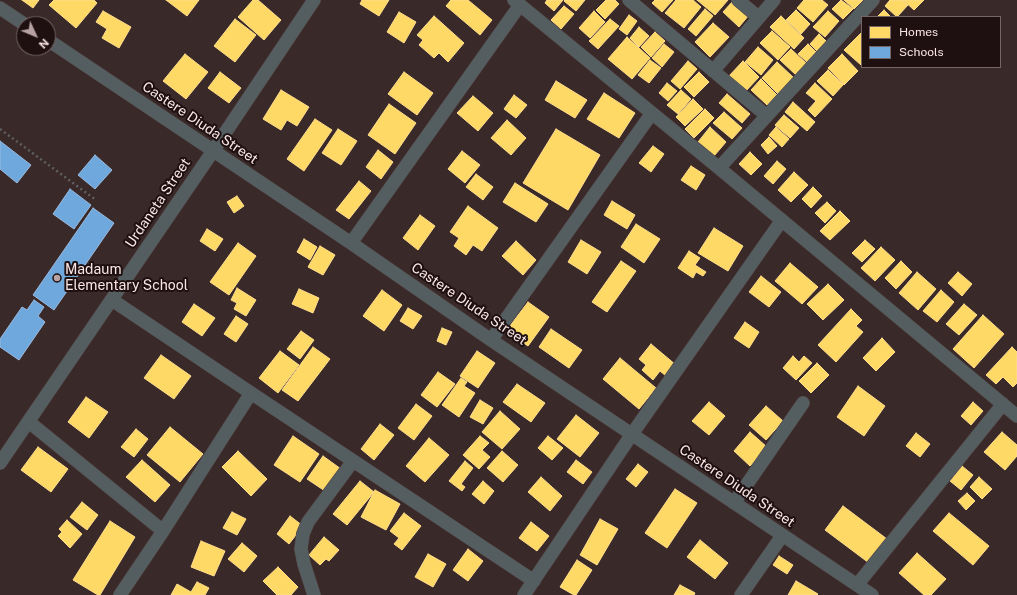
<!DOCTYPE html>
<style>
body{margin:0}
#map{position:relative;width:1017px;height:595px;overflow:hidden;background:#3a2929;font-family:"Public Sans",sans-serif}
canvas{display:block}
.legend{position:absolute;left:861px;top:16px;width:140px;height:52px;box-sizing:border-box;background:#1e1011;border:1px solid #766566;margin:0;padding:5px 7px;list-style:none;font-size:12px;color:#fbe5e5}
.legend li{display:flex;align-items:center;gap:8px;height:20px}
.legend b{width:20px;border:1px solid #766566}
.north{position:absolute;left:16px;top:16px;width:40px;height:40px;box-sizing:border-box;background:#1e1011;border:1px solid #766566;border-radius:50%;rotate:134deg;font-size:11px;font-weight:700;line-height:16px;text-align:center;color:#fbe5e5}
.north::after{content:'';display:block;margin:auto;width:14px;height:18px;background:#b7a3a3;clip-path:polygon(50% 0,100% 100%,50% 72%,0 100%)}
</style>
<div id="map">
<canvas width="1017" height="595"></canvas>
<ul class="legend">
<li><b style="height:11px;background:#ffd966"></b>Homes</li>
<li><b style="height:11px;background:#6fa8dc"></b>Schools</li>
</ul>
<div class="north">N</div>
</div>
<script>
const ctx = document.querySelector('canvas').getContext('2d');
ctx.lineJoin = 'round';
function fill(path, color) { ctx.fillStyle = color; ctx.fill(path, 'evenodd'); }
const shape = rows => new Path2D(rows.map(r => 'M' + r).join(''));
function trace(path, color, width, dash) { ctx.strokeStyle = color; ctx.lineWidth = width; ctx.lineCap = dash ? 'butt' : 'round'; ctx.setLineDash(dash || []); ctx.stroke(path); }
function write(font, color, halo, rows, align = 'center') {
  ctx.font = font + ' "Public Sans",sans-serif'; ctx.lineWidth = 4; ctx.setLineDash([]); ctx.textBaseline = 'middle'; ctx.strokeStyle = halo; ctx.fillStyle = color; for (const [text, x, y, turn = 0] of rows) {
    ctx.save(); ctx.translate(x, y); ctx.rotate((+turn || 0) * Math.PI / 180); ctx.textAlign = isNaN(turn) ? turn : align; if (halo) ctx.strokeText(text, 0, 0); ctx.fillText(text, 0, 0); ctx.restore();
  }
}
const homes = shape([
 [22,0,39,0,33,8,22,0],
 [54,0,94,0,97,3,76,28,49,5,54,0],
 [166,0,199,0,187,16,166,0],
 [253,0,258,0,281,20,264,40,238,17,253,0],
 [362,0,389,0,379,16,360,4,362,0],
 [451,0,468,0,492,20,480,35,446,6,451,0],
 [547,0,563,0,554,11,545,3,547,0],
 [565,0,585,0,576,11,564,1,565,0],
 [606,0,615,0,619,4,605,19,596,10,606,0],
 [655,0,673,0,662,12,652,3,655,0],
 [676,0,693,0,701,7,684,28,665,13,676,0],
 [697,0,728,0,715,15,697,0],
 [804,0,822,0,828,5,813,22,797,8,804,0],
 [841,0,853,9,843,19,832,9,841,0],
 [844,0,863,0,854,9,844,0],
 [890,0,902,0,908,5,897,17,885,6,890,0],
 [903,0,924,0,914,10,903,0],
 [733,1,749,15,739,27,723,12,733,1],
 [564,6,574,14,561,29,551,20,564,6],
 [705,9,713,16,696,36,688,29,705,9],
 [796,10,810,24,801,34,786,20,796,10],
 [884,10,891,17,877,17,884,10],
 [103,11,131,27,119,48,102,38,107,29,96,22,103,11],
 [594,11,605,22,590,38,579,28,594,11],
 [828,11,839,21,825,37,813,27,828,11],
 [399,12,416,22,404,43,387,32,399,12],
 [629,15,637,21,627,35,619,29,629,15],
 [434,16,464,43,448,62,439,53,434,58,419,45,423,40,417,35,434,16],
 [781,16,804,38,794,49,770,27,781,16],
 [235,19,256,35,235,62,214,46,235,19],
 [610,19,619,26,598,49,589,41,610,19],
 [713,23,729,37,710,57,695,42,713,23],
 [639,27,649,36,639,47,630,38,639,27],
 [772,31,790,47,778,60,760,43,772,31],
 [655,32,665,41,651,57,641,47,655,32],
 [862,32,862,64,861,65,844,50,862,32],
 [819,34,827,42,818,52,810,44,819,34],
 [627,37,650,58,632,79,608,59,627,37],
 [664,44,674,52,662,67,652,58,664,44],
 [808,44,816,52,807,62,798,54,808,44],
 [758,47,773,60,761,75,745,62,758,47],
 [791,49,807,64,796,75,780,60,791,49],
 [185,54,208,72,186,99,163,81,185,54],
 [842,54,858,71,844,85,828,68,842,54],
 [650,60,661,68,649,83,638,75,650,60],
 [688,61,697,69,680,89,671,81,688,61],
 [743,61,759,77,745,92,729,76,743,61],
 [777,62,794,78,778,94,762,78,777,62],
 [828,70,843,85,833,96,817,81,828,70],
 [220,72,241,88,229,103,208,88,220,72],
 [404,72,433,93,417,115,388,94,404,72],
 [699,72,709,82,694,97,684,87,699,72],
 [761,79,777,95,767,105,751,90,761,79],
 [556,81,587,100,575,118,545,100,556,81],
 [667,83,677,91,668,101,659,93,667,83],
 [815,83,832,99,815,117,808,110,816,101,806,93,815,83],
 [281,90,309,107,297,126,287,120,281,130,263,119,281,90],
 [681,90,691,99,678,114,667,105,681,90],
 [604,93,635,113,619,138,587,119,604,93],
 [727,94,750,114,742,123,719,103,727,94],
 [514,95,527,105,516,118,504,109,514,95],
 [473,96,493,113,478,131,457,113,473,96],
 [693,99,703,109,685,126,676,117,693,99],
 [793,102,815,122,807,131,785,112,793,102],
 [389,104,416,123,395,154,368,135,389,104],
 [705,109,714,118,694,138,685,129,705,109],
 [724,112,742,128,732,139,713,123,724,112],
 [784,115,799,128,790,138,775,125,784,115],
 [315,119,332,130,304,171,287,159,315,119],
 [507,120,526,138,511,155,491,138,507,120],
 [710,127,726,142,714,156,698,142,710,127],
 [776,127,789,139,782,147,769,135,776,127],
 [338,129,357,141,341,165,322,153,338,129],
 [556,129,600,155,568,210,523,183,556,129],
 [769,137,777,146,768,154,761,145,769,137],
 [653,146,664,154,651,172,639,163,653,146],
 [378,150,393,162,381,179,366,167,378,150],
 [462,151,480,165,465,183,448,169,462,151],
 [750,152,762,164,751,175,739,164,750,152],
 [777,161,786,169,773,184,764,176,777,161],
 [691,166,705,175,696,190,681,180,691,166],
 [794,172,808,185,791,202,778,190,794,172],
 [476,174,493,187,483,200,466,187,476,174],
 [359,181,371,191,349,219,336,210,359,181],
 [515,183,548,204,536,222,503,202,515,183],
 [813,187,822,196,811,208,802,199,813,187],
 [237,196,244,206,234,213,227,202,237,196],
 [612,201,635,215,627,229,604,215,612,201],
 [827,202,836,211,825,223,815,213,827,202],
 [468,206,498,228,482,251,473,245,466,255,454,246,459,238,450,232,468,206],
 [840,211,850,221,830,240,820,231,840,211],
 [420,215,435,226,418,250,403,238,420,215],
 [636,224,660,239,644,263,621,247,636,224],
 [714,228,743,246,728,271,698,253,714,228],
 [207,229,223,239,215,251,200,241,207,229],
 [304,239,317,247,310,260,297,252,304,239],
 [581,240,601,252,587,274,568,262,581,240],
 [865,240,875,249,862,262,852,253,865,240],
 [516,241,536,260,523,275,502,256,516,241],
 [238,243,256,256,229,295,210,282,238,243],
 [320,246,335,255,323,275,308,267,320,246],
 [881,247,895,260,875,281,861,268,881,247],
 [689,251,700,258,695,265,706,272,703,276,696,272,693,278,678,268,689,251],
 [621,261,636,271,607,312,592,302,621,261],
 [901,261,912,272,896,289,885,278,901,261],
 [790,263,818,287,802,304,775,281,790,263],
 [917,272,936,289,918,310,899,293,917,272],
 [958,272,972,284,962,296,948,283,958,272],
 [761,276,781,292,769,307,749,292,761,276],
 [828,284,844,300,823,320,807,304,828,284],
 [237,288,256,300,246,316,234,309,237,303,231,300,237,288],
 [299,289,319,298,313,313,292,304,299,289],
 [382,290,402,305,384,331,363,316,382,290],
 [941,290,954,302,937,322,923,311,941,290],
 [528,302,549,317,528,346,506,331,528,302],
 [194,304,215,318,202,336,182,322,194,304],
 [964,304,977,315,959,335,946,324,964,304],
 [408,308,422,316,413,329,400,321,408,308],
 [851,309,862,320,856,326,863,332,836,362,818,345,851,309],
 [983,315,1004,334,974,368,953,349,983,315],
 [236,316,248,324,236,342,224,334,236,316],
 [745,322,759,332,749,348,734,338,745,322],
 [442,328,452,332,446,345,437,341,442,328],
 [551,329,582,350,569,368,539,347,551,329],
 [301,331,314,340,300,359,287,349,301,331],
 [882,338,895,352,876,371,863,358,882,338],
 [651,344,676,365,666,376,660,371,653,380,642,370,646,365,639,359,651,344],
 [313,347,330,359,298,401,282,390,313,347],
 [1012,347,1017,352,1017,383,1013,387,1003,377,996,384,986,375,1012,347],
 [280,351,299,365,278,393,259,378,280,351],
 [477,351,495,363,478,388,460,376,477,351],
 [161,355,191,376,174,399,144,378,161,355],
 [793,356,799,362,804,356,812,363,796,380,783,368,793,356],
 [620,358,656,388,639,409,603,379,620,358],
 [817,363,829,375,811,393,799,381,817,363],
 [438,372,455,384,437,407,421,395,438,372],
 [461,378,467,382,464,386,475,393,459,417,442,405,461,378],
 [517,384,545,403,531,422,503,402,517,384],
 [858,386,885,406,864,436,837,417,858,386],
 [86,397,108,412,89,438,68,422,86,397],
 [480,400,493,408,483,424,470,417,480,400],
 [709,402,725,416,709,435,692,421,709,402],
 [973,402,983,411,971,425,961,416,973,402],
 [416,404,432,416,414,440,398,428,416,404],
 [766,406,783,421,766,440,749,425,766,406],
 [500,411,520,429,502,449,482,432,500,411],
 [576,415,599,433,580,457,557,439,576,415],
 [380,424,394,435,374,460,361,449,380,424],
 [170,427,203,454,180,482,147,455,170,427],
 [136,429,148,439,134,457,121,447,136,429],
 [750,432,767,447,750,466,734,451,750,432],
 [1002,432,1017,445,1017,456,1005,470,984,452,1002,432],
 [916,433,930,444,920,457,906,446,916,433],
 [293,436,319,454,300,482,274,465,293,436],
 [480,436,489,443,482,450,490,457,479,469,463,455,480,436],
 [548,436,563,448,552,460,538,448,548,436],
 [429,438,449,455,425,482,406,466,429,438],
 [38,447,68,469,51,492,21,470,38,447],
 [238,451,267,479,251,496,222,467,238,451],
 [502,451,518,465,503,482,487,468,502,451],
 [323,456,341,469,325,491,307,479,323,456],
 [142,460,170,485,155,502,126,477,142,460],
 [576,460,592,472,583,484,567,472,576,460],
 [465,461,473,468,461,484,465,487,462,491,449,481,465,461],
 [638,464,648,472,636,487,626,479,638,464],
 [962,466,973,475,961,490,950,481,962,466],
 [541,477,562,496,550,511,528,492,541,477],
 [979,477,992,489,982,499,970,487,979,477],
 [360,481,374,492,347,525,333,514,360,481],
 [483,481,494,491,484,504,472,494,483,481],
 [675,489,697,503,667,548,645,533,675,489],
 [375,490,400,504,386,530,361,517,375,490],
 [967,493,975,501,966,510,958,501,967,493],
 [82,502,98,515,87,530,70,517,82,502],
 [843,506,887,539,869,563,825,530,843,506],
 [232,512,246,519,237,535,223,528,232,512],
 [404,513,421,526,402,550,394,544,399,538,390,531,404,513],
 [949,513,989,546,973,565,933,531,949,513],
 [290,516,303,526,289,544,277,534,290,516],
 [600,519,618,529,597,565,580,555,600,519],
 [67,520,82,534,70,548,58,536,62,532,59,529,67,520],
 [110,521,135,537,100,595,98,595,73,580,110,521],
 [531,522,549,536,537,551,519,538,531,522],
 [324,537,339,550,329,561,326,559,320,565,309,555,324,537],
 [700,540,728,563,715,579,687,557,700,540],
 [201,541,225,551,214,576,191,567,201,541],
 [242,543,257,556,244,572,228,559,242,543],
 [468,549,483,561,468,581,453,570,468,549],
 [917,553,946,579,931,595,924,595,899,573,917,553],
 [428,554,446,564,433,587,415,577,428,554],
 [779,556,793,565,787,574,773,565,779,556],
 [577,560,592,570,576,595,574,595,560,587,577,560],
 [278,567,298,587,291,595,277,595,263,581,278,567],
 [796,581,818,594,817,595,788,595,796,581],
 [197,582,209,588,205,595,171,595,177,584,191,592,197,582],
 [680,585,695,593,694,595,674,595,680,585]
]);
fill(homes, '#ffd966');
trace(homes, '#fedd8c', 1);
const schools = shape([
 [0,141,31,165,17,183,0,169,0,141],
 [95,155,112,170,95,189,78,175,95,155],
 [70,189,91,205,74,229,53,214,70,189],
 [93,208,114,223,54,310,33,295,93,208],
 [34,300,44,307,38,316,45,322,19,360,0,347,0,339,22,307,27,310,34,300]
]);
fill(schools, '#6fa8dc');
trace(schools, '#99badf', 1);
const minor = shape([
 [514,0,719,168,1017,416],
 [629,0,767,116],
 [738,0,758,17],
 [0,8,24,24],
 [48,40,351,243,491,340,872,595],
 [713,71,774,0],
 [719,168,873,0],
 [351,243,520,5],
 [112,300,251,393,534,581],
 [491,340,652,113],
 [29,422,163,531],
 [0,463,213,151,314,0],
 [734,503,803,403],
 [857,585,1003,404],
 [120,595,163,531,251,393],
 [314,595,304,564,301,549,303,534,308,522,353,461],
 [524,595,632,434,782,220],
 [741,595,782,536]
]);
trace(minor, '#534545', 14);
trace(shape([
 [0,129,96,200]
]), '#5f6063', 2.5, [2, 3]);
trace(minor, '#545e60', 13);
for (const [x, y, r, color] of [
 [57,278,4,"#b7a3a3"]
]) { const dot = new Path2D(); dot.arc(x, y, r, 0, 2 * Math.PI); ctx.fillStyle = color; ctx.fill(dot); trace(dot, '#1e1011', 1.5); }
write('14px', '#fbe5e5', '#1e1011', [
 ["Castere Diuda Street",200,123,34],
 ["Urdaneta Street",158,203,-56],
 ["Castere Diuda Street",469,304,34],
 ["Castere Diuda Street",737,486,34]
]);
write('14px', '#fbe5e5', '#1e1011', [
 ["Madaum",65,270],
 ["Elementary School",65,286]
], 'left');
</script>
